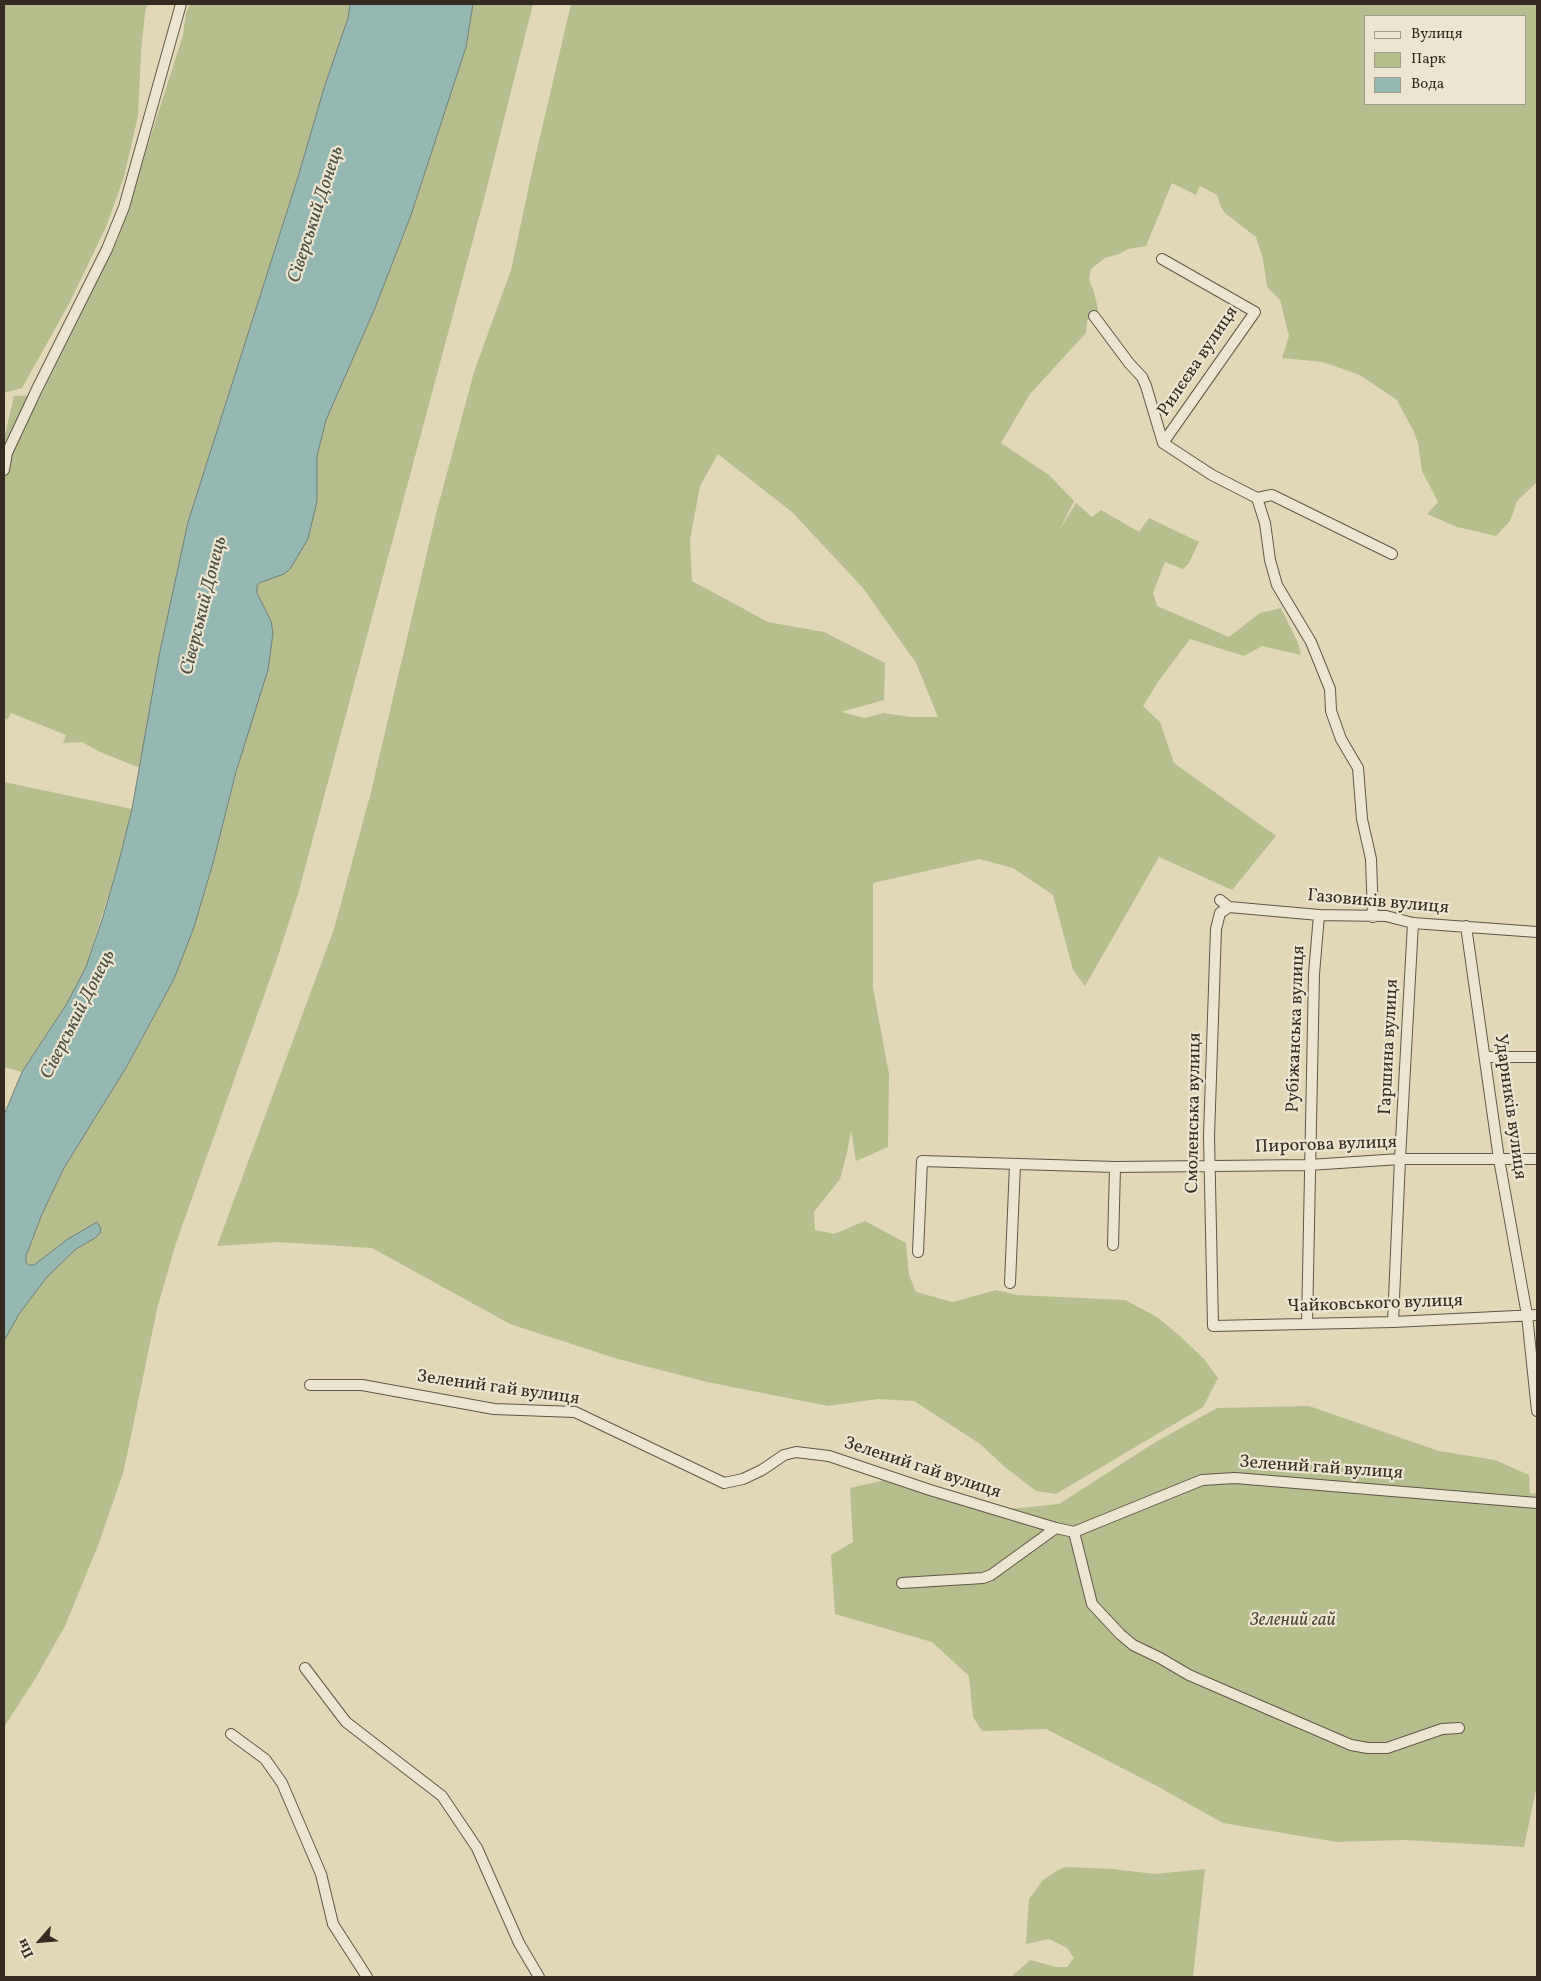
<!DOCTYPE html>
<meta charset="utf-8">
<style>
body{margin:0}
#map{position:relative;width:1541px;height:1981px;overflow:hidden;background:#e2d8b6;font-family:Vollkorn,serif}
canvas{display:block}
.frame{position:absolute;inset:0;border:5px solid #352b20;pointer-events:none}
.legend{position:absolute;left:1364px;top:15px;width:162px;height:90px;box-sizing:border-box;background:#ece6d0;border:1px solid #a39b8a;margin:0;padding:6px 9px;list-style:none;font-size:15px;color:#352b20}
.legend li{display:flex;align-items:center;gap:10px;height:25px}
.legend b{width:25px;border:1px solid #a39b8a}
.north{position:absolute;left:15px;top:1916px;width:50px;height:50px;-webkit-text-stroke:4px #ece6d0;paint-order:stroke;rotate:243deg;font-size:14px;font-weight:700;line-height:20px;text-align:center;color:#352b20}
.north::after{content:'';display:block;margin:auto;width:18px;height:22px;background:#352b20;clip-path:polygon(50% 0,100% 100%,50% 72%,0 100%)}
</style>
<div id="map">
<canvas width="1541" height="1981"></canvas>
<div class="frame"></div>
<ul class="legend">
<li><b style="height:6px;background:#ece6d0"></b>Вулиця</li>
<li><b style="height:14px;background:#b5be8c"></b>Парк</li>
<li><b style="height:14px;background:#95b9b2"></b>Вода</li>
</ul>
<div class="north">Пн</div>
</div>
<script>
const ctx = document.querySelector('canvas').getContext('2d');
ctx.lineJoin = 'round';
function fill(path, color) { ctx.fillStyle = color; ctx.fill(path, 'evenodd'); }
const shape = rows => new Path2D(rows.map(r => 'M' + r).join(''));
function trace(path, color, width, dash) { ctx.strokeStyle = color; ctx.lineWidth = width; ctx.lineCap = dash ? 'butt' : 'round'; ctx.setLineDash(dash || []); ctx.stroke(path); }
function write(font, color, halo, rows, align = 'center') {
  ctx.font = font + ' Vollkorn,serif'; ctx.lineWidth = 4.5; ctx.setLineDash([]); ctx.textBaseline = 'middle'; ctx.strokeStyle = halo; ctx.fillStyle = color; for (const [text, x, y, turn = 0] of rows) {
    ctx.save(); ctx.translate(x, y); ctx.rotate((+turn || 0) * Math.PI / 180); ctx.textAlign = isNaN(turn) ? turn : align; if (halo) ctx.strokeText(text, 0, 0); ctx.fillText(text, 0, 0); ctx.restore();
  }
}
fill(shape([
 [4,4,148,4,145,12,141,53,138,116,124,177,106,227,70,302,22,388,4,393],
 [190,4,350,4,348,18,324,88,298,177,188,522,159,656,140,768,100,752,82,742,63,743,66,735,11,713,7,720,4,717,4,439,14,396,41,395,118,239,183,35,186,13],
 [473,4,533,4,486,191,298,894,276,962,176,1243,157,1309,124,1470,99,1543,65,1626,35,1679,4,1727,4,1341,19,1314,47,1277,76,1249,95,1238,100,1233,101,1229,52,1253,34,1265,29,1265,26,1263,26,1256,42,1214,64,1168,127,1066,174,979,194,927,213,863,273,633,271,621,257,593,257,586,308,539,317,501,317,456,326,420,375,308,411,215,466,47],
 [571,4,1537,4,1537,482,1517,501,1510,521,1496,536,1457,527,1427,514,1438,502,1422,471,1418,443,1414,432,1397,400,1360,375,1323,362,1282,358,1289,336,1280,300,1267,287,1263,259,1256,237,1225,213,1221,207,1217,195,1200,186,1196,195,1172,183,1146,246,1128,249,1119,254,1105,258,1091,269,1089,280,1094,291,1098,310,1087,321,1086,333,1030,394,1001,443,1049,475,1074,501,1059,531,1076,503,1092,517,1101,510,1139,532,1149,518,1199,542,1189,563,1183,569,1165,562,1153,593,1157,606,1229,637,1260,613,1281,608,1298,643,1301,655,1262,646,1244,656,1190,639,1158,682,1143,706,1160,722,1174,763,1276,836,1232,890,1159,857,1085,986,1073,970,1053,895,1013,868,979,859,873,883,873,988,889,1074,888,1147,856,1161,851,1130,847,1153,840,1179,814,1212,815,1230,834,1234,865,1221,906,1243,909,1275,916,1292,953,1302,996,1290,1017,1295,1125,1300,1157,1317,1181,1337,1204,1359,1218,1378,1203,1407,1056,1494,1036,1491,1005,1467,980,1444,914,1401,878,1399,828,1406,707,1382,618,1359,510,1324,372,1248,279,1242,217,1246,334,929,371,792,436,514,474,372,511,270,533,167],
 [1365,16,1525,16,1525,104,1365,104],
 [718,454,792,512,863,588,916,663,938,717,911,717,883,713,865,718,841,712,884,700,885,663,824,632,768,622,692,581,690,540,700,486],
 [4,782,132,809,118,865,86,967,66,1005,22,1072,4,1067],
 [1309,1406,1439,1451,1495,1460,1529,1475,1530,1494,1537,1493,1537,1785,1524,1847,1404,1840,1337,1842,1223,1823,1155,1785,1046,1729,982,1731,973,1717,969,1676,932,1642,835,1614,831,1555,853,1542,850,1488,889,1479,989,1511,1059,1504,1154,1443,1217,1408],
 [1066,1867,1112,1869,1155,1874,1205,1869,1193,1977,1011,1977,1030,1960,1057,1967,1067,1967,1074,1958,1067,1948,1049,1939,1026,1944,1029,1899,1043,1880,1058,1870]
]), '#b5be8c');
const water = shape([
 [350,4,473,4,466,47,411,215,375,308,326,420,317,456,317,501,308,539,290,569,284,574,259,583,257,586,257,593,271,621,273,633,268,670,236,772,213,863,194,927,174,979,127,1066,64,1168,42,1214,26,1256,26,1263,29,1265,34,1265,68,1239,97,1222,101,1229,100,1233,95,1238,76,1249,47,1277,19,1314,4,1341,4,1115,22,1072,66,1005,86,967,103,917,118,865,132,809,159,656,188,522,298,177,324,88,348,18,350,4]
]);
fill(water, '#95b9b2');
trace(water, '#6f8078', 1);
const minor = shape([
 [1162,259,1255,312,1163,443],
 [1094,316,1129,363,1142,377,1146,386,1163,443,1212,475,1257,498,1272,495,1392,554],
 [4,470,7,453,37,389,107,249,124,207,181,4],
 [1257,498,1265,523,1270,560,1277,585,1311,642,1330,689,1331,711,1341,739,1358,768,1362,819,1371,859,1373,917],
 [1220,900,1229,907,1319,915,1386,916,1413,923,1537,932],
 [1229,907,1220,913,1216,929,1209,1136,1213,1326,1393,1322,1537,1315],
 [1466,926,1499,1159,1527,1315,1537,1411],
 [1485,1057,1537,1057],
 [1113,1245,1115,1167],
 [918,1252,922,1161,1115,1167,1309,1165,1400,1159,1537,1159],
 [1010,1283,1015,1165],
 [1393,1322,1400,1159,1413,923],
 [1307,1324,1314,974,1319,915],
 [310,1385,362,1385,494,1409,575,1412,724,1483,743,1479,762,1470,784,1455,796,1452,829,1456,930,1490,1056,1528,1074,1532,1202,1480,1235,1478,1537,1503],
 [1074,1532,1092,1604,1120,1634,1133,1645,1160,1658,1189,1675,1351,1745,1368,1748,1387,1748,1442,1729,1459,1728],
 [902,1583,983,1578,991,1575,1056,1528],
 [305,1668,346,1722,442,1796,477,1848,519,1943,539,1977],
 [231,1734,265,1759,282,1783,321,1874,333,1924,367,1977]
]);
trace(minor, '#605646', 12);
trace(minor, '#ece6d0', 10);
write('18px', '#352b20', '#ece6d0', [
 ["Рилєєва вулиця",1199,362,-56],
 ["Газовиків вулиця",1378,903,5],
 ["Рубіжанська вулиця",1297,1029,-88],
 ["Гаршина вулиця",1390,1047,-87],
 ["Ударників вулиця",1509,1107,82],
 ["Смоленська вулиця",1195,1113,-89],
 ["Пирогова вулиця",1326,1146,-2],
 ["Чайковського вулиця",1375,1305,-2],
 ["Зелений гай вулиця",498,1389,8],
 ["Зелений гай вулиця",922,1469,18],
 ["Зелений гай вулиця",1321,1469,4]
]);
write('italic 18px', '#4f4836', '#ece6d0', [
 ["Зелений гай",1293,1622]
]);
write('italic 19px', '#4d4e44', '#ece6d0', [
 ["Сіверський Донець",317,215,-72],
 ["Сіверський Донець",205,606,-76],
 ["Сіверський Донець",79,1015,-63]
]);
</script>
